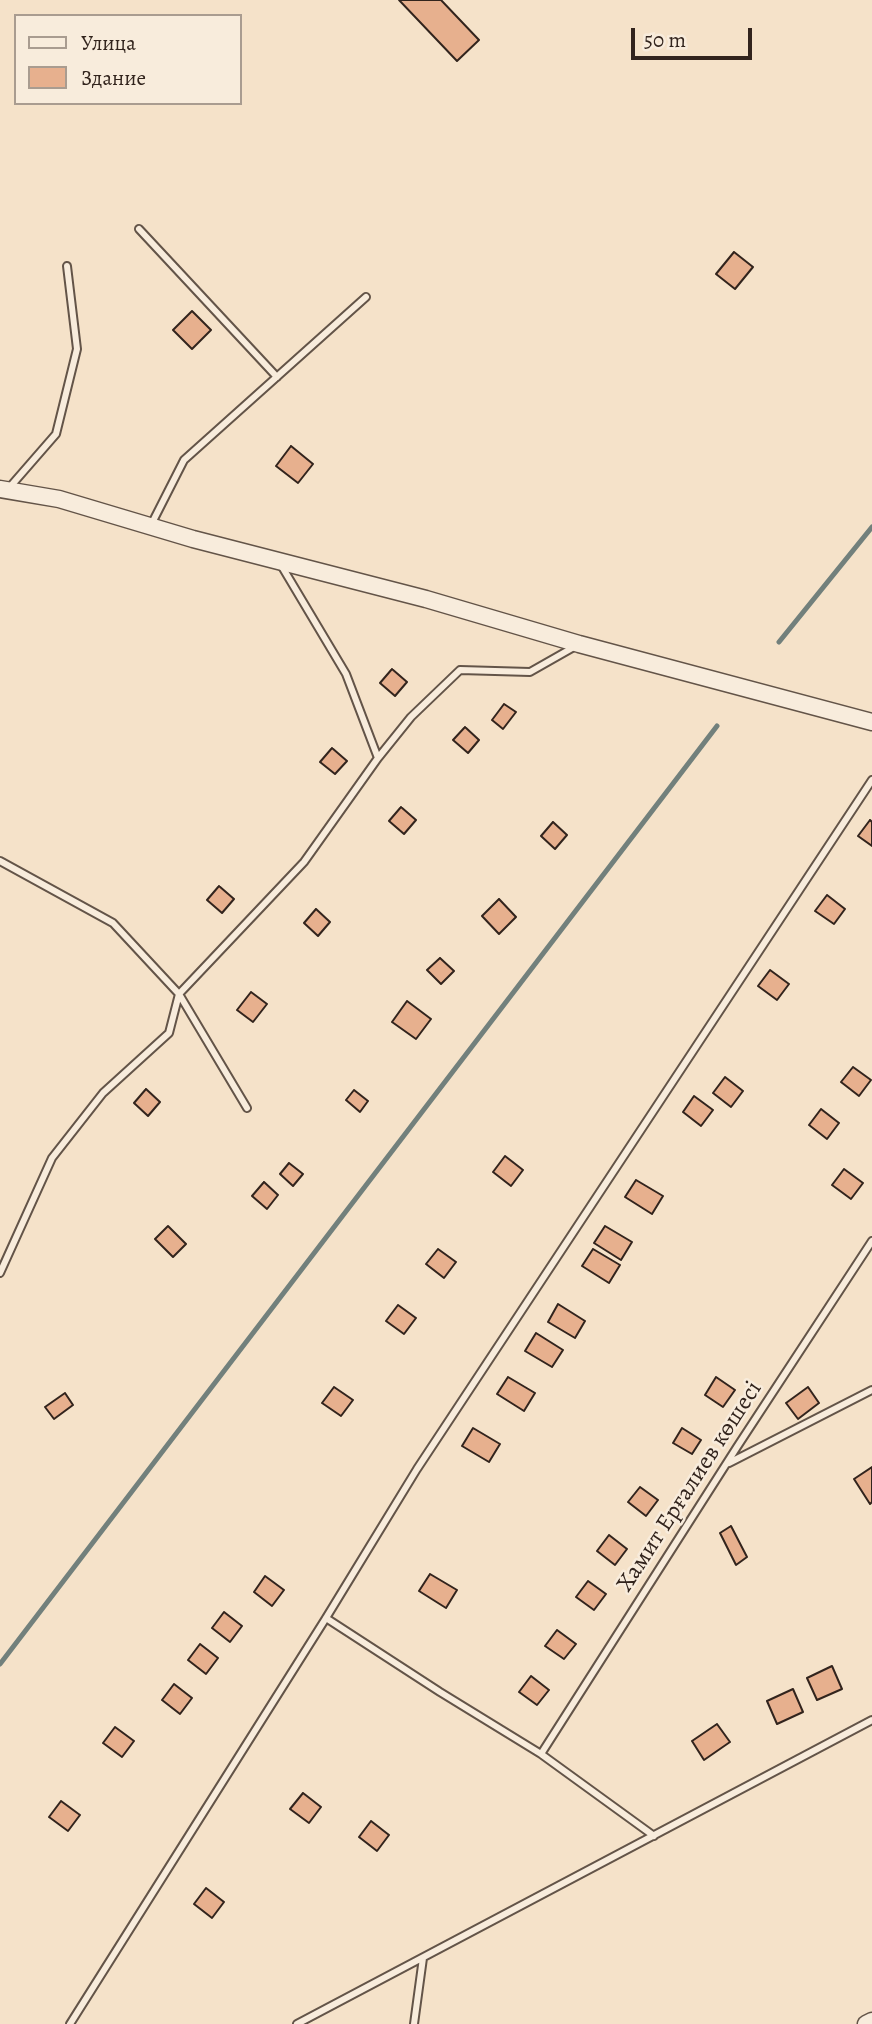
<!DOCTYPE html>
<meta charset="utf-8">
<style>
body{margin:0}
#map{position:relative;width:872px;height:2024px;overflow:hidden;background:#f5e2c9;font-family:Alegreya,serif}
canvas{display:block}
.legend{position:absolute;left:14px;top:14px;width:228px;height:91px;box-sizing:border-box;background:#f8ecdc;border:2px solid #a99c90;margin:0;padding:9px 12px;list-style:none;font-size:21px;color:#32241d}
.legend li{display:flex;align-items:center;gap:14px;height:35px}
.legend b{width:35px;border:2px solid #a99c90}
.scale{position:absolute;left:631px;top:28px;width:121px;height:32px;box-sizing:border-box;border:4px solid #32241d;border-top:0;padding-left:9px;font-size:21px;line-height:24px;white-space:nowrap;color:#32241d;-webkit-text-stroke:5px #f8ecdc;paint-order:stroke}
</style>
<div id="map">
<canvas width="872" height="2024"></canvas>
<ul class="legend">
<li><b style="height:9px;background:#f8ecdc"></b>Улица</li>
<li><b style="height:19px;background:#e7b08e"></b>Здание</li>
</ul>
<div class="scale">50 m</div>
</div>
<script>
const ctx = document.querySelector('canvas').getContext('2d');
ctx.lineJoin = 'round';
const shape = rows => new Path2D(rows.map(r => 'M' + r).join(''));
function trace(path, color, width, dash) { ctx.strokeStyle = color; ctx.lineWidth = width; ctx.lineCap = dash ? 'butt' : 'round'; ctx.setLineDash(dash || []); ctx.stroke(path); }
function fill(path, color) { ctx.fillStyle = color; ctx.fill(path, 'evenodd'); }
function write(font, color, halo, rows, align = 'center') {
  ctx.font = font + ' Alegreya,serif'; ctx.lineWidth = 5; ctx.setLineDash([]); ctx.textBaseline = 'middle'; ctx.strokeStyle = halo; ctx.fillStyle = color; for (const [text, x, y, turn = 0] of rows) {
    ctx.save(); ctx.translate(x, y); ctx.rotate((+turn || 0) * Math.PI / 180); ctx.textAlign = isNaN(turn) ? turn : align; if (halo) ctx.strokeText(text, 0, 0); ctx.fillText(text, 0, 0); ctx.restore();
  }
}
trace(shape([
 [779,642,872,527],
 [0,1664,717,726]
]), '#72807c', 5);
const building = shape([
 [399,0,441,0,479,40,457,61,399,0],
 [734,252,753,267,735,289,716,274,734,252],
 [192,311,211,330,192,349,173,330,192,311],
 [291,446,313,464,298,483,276,466,291,446],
 [392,669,407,682,395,696,380,683,392,669],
 [504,704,516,712,503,729,492,720,504,704],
 [465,727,479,740,468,753,453,740,465,727],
 [332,748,347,761,335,774,320,762,332,748],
 [401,807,416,820,404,834,389,821,401,807],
 [870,820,872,822,872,846,858,836,870,820],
 [553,822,567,835,555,849,541,836,553,822],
 [219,886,234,899,222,913,207,900,219,886],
 [827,895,845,909,834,924,815,911,827,895],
 [499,899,516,917,499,934,482,916,499,899],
 [316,909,330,922,318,936,304,923,316,909],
 [440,958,454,971,441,984,427,970,440,958],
 [770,970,789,984,777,1000,758,986,770,970],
 [251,992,267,1004,253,1022,237,1010,251,992],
 [407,1001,431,1019,416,1039,392,1022,407,1001],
 [853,1067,871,1080,859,1096,841,1082,853,1067],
 [725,1077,743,1091,731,1107,713,1093,725,1077],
 [146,1089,160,1102,148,1116,134,1103,146,1089],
 [354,1090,368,1101,360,1112,346,1100,354,1090],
 [694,1096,713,1110,701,1126,683,1112,694,1096],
 [821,1109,839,1123,827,1139,809,1125,821,1109],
 [505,1156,523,1170,511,1186,493,1172,505,1156],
 [289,1163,303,1174,293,1186,280,1174,289,1163],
 [844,1169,863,1183,851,1199,832,1185,844,1169],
 [636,1180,663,1196,652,1214,625,1197,636,1180],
 [264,1182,278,1195,267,1209,252,1196,264,1182],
 [168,1226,186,1244,173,1257,155,1239,168,1226],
 [605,1226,632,1242,621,1260,594,1243,605,1226],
 [438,1249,456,1262,444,1278,426,1264,438,1249],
 [593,1249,620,1265,609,1283,582,1266,593,1249],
 [558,1304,585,1321,575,1338,548,1322,558,1304],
 [398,1305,416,1318,404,1334,386,1321,398,1305],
 [536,1333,563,1350,552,1367,525,1351,536,1333],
 [508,1377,535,1393,524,1411,497,1394,508,1377],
 [716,1377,735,1390,723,1407,705,1395,716,1377],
 [334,1387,353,1400,341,1416,322,1403,334,1387],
 [808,1387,819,1403,798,1419,786,1403,808,1387],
 [65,1393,73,1405,54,1419,45,1407,65,1393],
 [473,1428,500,1444,489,1462,462,1446,473,1428],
 [682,1428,701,1440,692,1454,673,1443,682,1428],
 [872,1467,872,1502,870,1504,854,1479,872,1467],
 [640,1487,658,1500,646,1516,628,1502,640,1487],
 [731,1526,747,1557,736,1565,720,1533,731,1526],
 [609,1535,627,1549,615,1565,597,1551,609,1535],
 [430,1574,457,1590,446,1608,419,1591,430,1574],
 [265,1576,284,1590,272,1606,254,1592,265,1576],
 [588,1581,606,1594,594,1610,576,1597,588,1581],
 [224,1612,242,1626,230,1642,212,1628,224,1612],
 [557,1630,576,1644,564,1659,545,1646,557,1630],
 [200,1644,218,1658,206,1674,188,1660,200,1644],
 [832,1666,842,1689,817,1700,807,1678,832,1666],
 [531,1676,549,1690,537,1705,519,1692,531,1676],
 [174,1684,192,1698,180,1714,162,1700,174,1684],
 [793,1689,803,1712,777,1724,767,1701,793,1689],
 [717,1724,730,1742,704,1760,692,1741,717,1724],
 [115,1727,134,1741,122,1757,103,1743,115,1727],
 [303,1793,321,1807,309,1823,290,1809,303,1793],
 [61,1801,80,1815,68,1831,49,1817,61,1801],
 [371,1821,389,1835,377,1851,359,1837,371,1821],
 [206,1888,224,1902,212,1918,194,1904,206,1888]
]);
fill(building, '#e7b08e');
trace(building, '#32241d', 2);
const service = shape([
 [139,229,277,377],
 [9,488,56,434,77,349,67,266],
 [151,525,184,460,366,297],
 [281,565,346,674,378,758],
 [0,861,113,923,179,994,247,1108],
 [0,1273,52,1158,103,1093,169,1033,179,994,304,862,378,758,411,717,460,670,530,672,574,647],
 [729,1463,872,1390],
 [326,1618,440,1692,541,1754,654,1836],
 [541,1754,737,1447,872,1241],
 [70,2024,326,1618,417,1469,872,780],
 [297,2024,872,1720],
 [414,2024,423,1958]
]);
const tertiary = shape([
 [0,489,59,499,193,539,426,599,579,644,872,722],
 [866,2024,872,2021]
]);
trace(service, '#635448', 10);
trace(tertiary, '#635448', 19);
trace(service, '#f8ecdc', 6);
trace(tertiary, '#f8ecdc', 16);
write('24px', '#32241d', '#f8ecdc', [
 ["Хамит Ерғалиев көшесі",690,1487,-57]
]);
</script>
